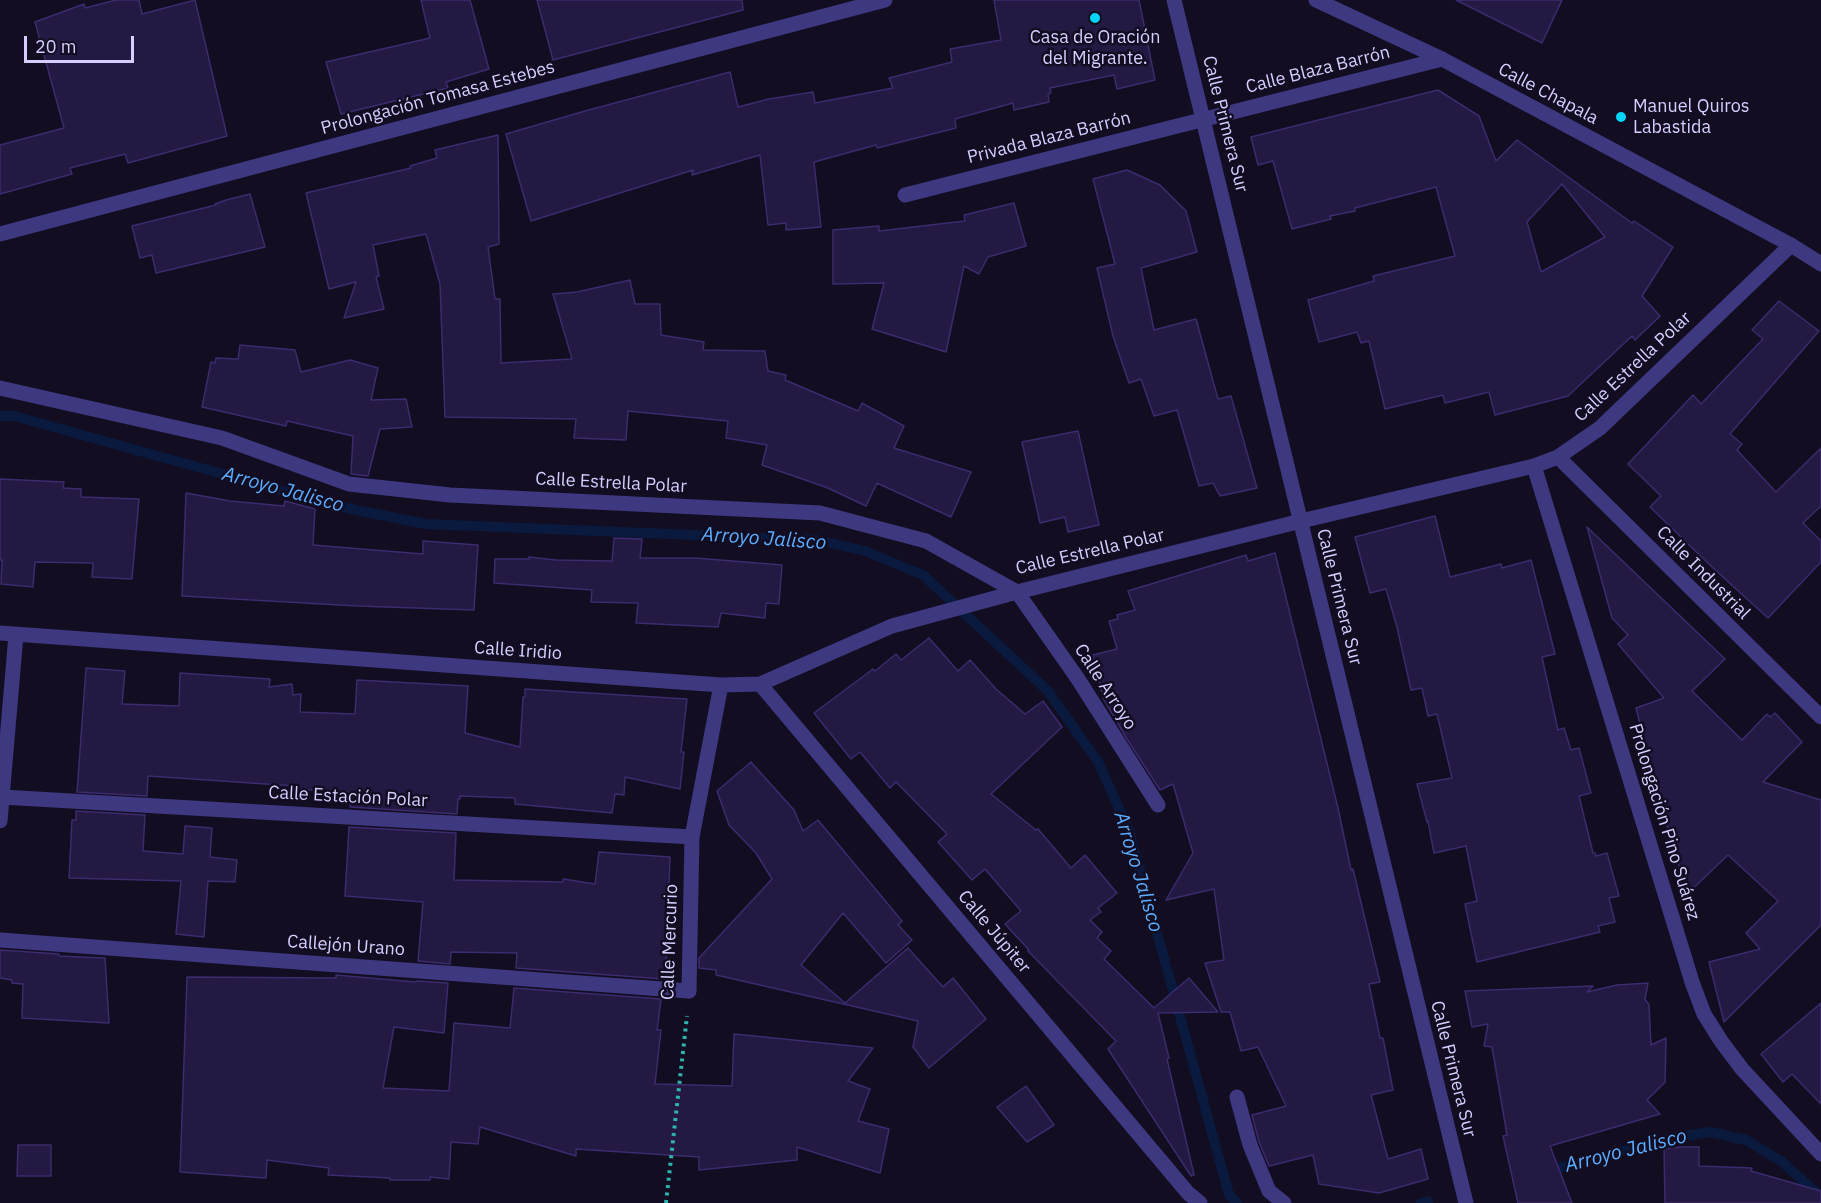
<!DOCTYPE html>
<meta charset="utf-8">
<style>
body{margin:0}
#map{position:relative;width:1821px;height:1203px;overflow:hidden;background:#120d21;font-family:"IBM Plex Sans",sans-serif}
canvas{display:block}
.scale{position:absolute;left:24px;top:36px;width:110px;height:27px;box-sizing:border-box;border:3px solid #d5ceff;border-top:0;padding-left:8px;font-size:18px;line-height:21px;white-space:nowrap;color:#d5ceff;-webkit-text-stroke:4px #120d21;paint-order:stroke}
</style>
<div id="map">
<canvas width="1821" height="1203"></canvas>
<div class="scale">20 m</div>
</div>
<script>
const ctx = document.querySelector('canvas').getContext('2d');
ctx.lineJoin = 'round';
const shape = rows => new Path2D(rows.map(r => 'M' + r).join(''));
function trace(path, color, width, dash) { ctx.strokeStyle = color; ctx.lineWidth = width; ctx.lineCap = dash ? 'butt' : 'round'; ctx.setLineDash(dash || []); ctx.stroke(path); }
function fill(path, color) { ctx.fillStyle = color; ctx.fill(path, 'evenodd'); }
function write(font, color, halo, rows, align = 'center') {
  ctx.font = font + ' "IBM Plex Sans",sans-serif'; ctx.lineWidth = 5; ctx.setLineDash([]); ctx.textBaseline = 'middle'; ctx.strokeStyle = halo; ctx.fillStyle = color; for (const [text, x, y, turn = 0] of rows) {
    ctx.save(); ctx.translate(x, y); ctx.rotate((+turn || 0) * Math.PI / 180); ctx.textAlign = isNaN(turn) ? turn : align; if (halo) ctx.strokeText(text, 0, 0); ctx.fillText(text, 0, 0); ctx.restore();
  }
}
trace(shape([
 [0,416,14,416,341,507,426,524,817,540,865,551,923,575,1048,691,1098,762,1129,830,1229,1195,1237,1203],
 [1547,1171,1671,1138,1710,1132,1746,1140,1781,1161,1821,1197],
 [1421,1203,1428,1201]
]), '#091a3e', 10);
const building = shape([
 [116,0,139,0,142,14,195,0,227,136,128,163,125,154,70,168,72,174,0,194,0,145,64,128,35,22,84,4,85,8,116,0],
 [421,0,470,0,489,69,446,82,448,88,341,114,326,62,430,38,421,0],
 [537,0,742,0,743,10,553,60,537,0],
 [994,0,1139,0,1155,80,1117,89,1114,75,1050,88,1051,93,1048,94,1049,102,1014,110,1013,103,955,119,956,128,877,148,876,145,814,162,821,227,786,230,786,223,768,225,760,155,692,175,693,170,531,221,506,134,585,111,730,72,738,107,769,99,813,92,815,103,893,88,889,78,952,62,950,49,1001,40,994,0],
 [1456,0,1562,0,1542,43,1456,0],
 [1438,90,1479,116,1496,161,1517,140,1632,223,1634,221,1673,247,1642,296,1660,316,1635,340,1632,336,1568,396,1495,415,1489,392,1445,403,1443,395,1385,409,1369,341,1361,343,1357,332,1319,342,1308,300,1374,281,1373,276,1455,256,1436,187,1355,208,1355,211,1330,216,1331,219,1292,229,1273,161,1258,165,1251,137,1438,90],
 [1562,184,1605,237,1541,272,1527,222,1562,184],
 [498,135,499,244,488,247,495,299,500,299,501,363,572,359,553,294,577,292,630,280,635,304,660,304,661,335,704,342,703,350,765,351,768,371,786,375,785,380,858,411,862,403,904,426,894,448,971,472,951,517,877,483,866,506,828,488,762,465,767,445,726,438,728,421,628,411,626,440,574,438,576,419,445,417,440,284,426,234,373,245,379,276,376,277,384,309,344,318,356,282,329,289,306,193,411,168,410,166,437,158,435,150,498,135],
 [1127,170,1160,185,1186,211,1197,252,1141,268,1154,330,1196,319,1218,399,1231,396,1257,488,1220,496,1213,483,1199,486,1177,410,1154,416,1141,379,1129,383,1113,336,1097,268,1115,264,1093,179,1127,170],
 [250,194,265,247,156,273,152,255,140,258,132,226,216,205,215,204,226,200,250,194],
 [1014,203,1026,246,988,257,979,274,964,266,946,352,872,329,884,283,833,284,833,230,879,226,879,231,965,221,964,215,1014,203],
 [1779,301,1819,331,1730,434,1742,444,1737,450,1776,492,1821,448,1821,506,1803,523,1821,541,1821,562,1768,618,1713,568,1650,507,1661,496,1628,464,1693,395,1701,404,1763,339,1752,330,1779,301],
 [240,345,295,350,301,372,350,360,378,368,371,400,406,399,412,427,380,429,368,476,351,474,353,436,287,421,286,426,202,407,211,362,215,363,216,358,238,359,240,345],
 [1078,431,1099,525,1068,532,1065,517,1040,523,1022,442,1078,431],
 [0,479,64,482,63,488,81,489,81,497,139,499,132,579,92,577,93,563,35,562,33,587,1,584,2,560,0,560,0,479],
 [186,493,230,501,284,506,285,501,315,509,313,545,423,554,423,541,478,545,474,610,357,606,182,596,186,493],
 [1435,516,1450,577,1501,564,1502,568,1531,560,1555,654,1542,657,1558,730,1564,728,1571,750,1579,748,1591,793,1579,796,1593,853,1595,853,1596,856,1607,853,1619,896,1609,898,1615,922,1598,926,1600,932,1477,962,1465,904,1477,901,1466,846,1434,853,1428,821,1427,822,1417,784,1452,778,1437,714,1428,716,1422,688,1411,690,1397,627,1386,589,1370,593,1355,537,1435,516],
 [1587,527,1725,659,1692,691,1742,740,1767,714,1770,717,1775,713,1802,742,1763,782,1821,800,1821,925,1724,1022,1709,962,1760,949,1746,933,1778,901,1728,855,1684,897,1684,883,1662,809,1636,708,1664,698,1618,644,1628,635,1612,618,1587,527],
 [614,538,642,539,640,558,695,558,782,565,779,604,766,603,765,618,721,613,718,627,636,623,638,603,591,602,592,590,494,583,495,559,529,559,529,557,556,560,612,561,614,538],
 [1275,553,1338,808,1351,870,1353,869,1380,982,1369,984,1380,1038,1383,1038,1393,1090,1371,1095,1388,1159,1421,1149,1428,1179,1379,1193,1319,1184,1313,1155,1269,1166,1259,1142,1252,1115,1286,1106,1258,1047,1241,1051,1230,1012,1221,1012,1205,963,1224,960,1214,889,1166,900,1193,853,1173,784,1160,790,1127,739,1103,698,1093,655,1117,649,1109,621,1118,619,1117,615,1135,610,1128,591,1246,555,1248,561,1275,553],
 [929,638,958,671,970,660,996,689,1025,714,1043,701,1062,727,991,794,1036,830,1038,829,1071,868,1085,855,1117,893,1098,908,1101,912,1090,920,1102,932,1097,938,1111,951,1104,959,1154,1008,1189,978,1218,1012,1158,1013,1169,1058,1167,1059,1194,1175,1191,1176,1108,1049,1116,1041,1028,951,1029,950,1005,924,1021,911,985,869,972,880,938,842,947,834,896,782,890,788,860,752,851,759,814,713,873,669,875,671,896,654,901,660,929,638],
 [86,668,125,671,122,704,179,706,180,673,270,679,269,687,292,684,293,695,301,694,300,712,355,714,357,680,468,686,465,733,520,747,523,697,525,697,525,689,687,699,681,752,684,752,680,789,625,777,624,795,615,794,612,813,515,804,515,798,460,796,460,799,458,799,457,814,350,807,350,792,295,789,295,786,148,776,147,796,77,792,86,668],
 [751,762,794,810,803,831,818,820,902,921,898,925,912,940,886,963,843,913,801,965,845,1003,908,948,943,987,953,978,986,1019,929,1068,913,1047,918,1021,716,975,716,970,699,968,699,958,772,879,756,853,729,825,717,791,751,762],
 [76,811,145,815,143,851,183,854,185,826,212,828,210,857,237,860,235,882,208,881,204,937,176,934,181,881,69,878,72,820,76,820,76,811],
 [349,827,456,833,454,880,563,882,563,879,595,884,599,852,670,857,666,966,663,979,516,968,517,953,451,952,450,964,418,961,423,902,345,896,349,827],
 [0,950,59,954,59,956,105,958,109,1023,22,1018,23,984,12,983,12,980,0,978,0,950],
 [336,975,416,982,417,981,448,983,444,1033,394,1027,383,1088,449,1091,454,1023,510,1028,514,988,661,999,657,1030,661,1030,655,1084,732,1086,734,1034,873,1048,848,1081,870,1089,858,1121,889,1129,880,1173,797,1147,797,1160,699,1170,699,1157,576,1149,576,1156,480,1127,478,1144,451,1142,449,1179,430,1177,430,1180,390,1180,390,1178,328,1175,329,1168,267,1160,266,1178,180,1172,187,977,336,978,336,975],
 [1648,983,1645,999,1649,1005,1651,1045,1666,1038,1665,1082,1647,1100,1660,1114,1550,1146,1572,1203,1518,1203,1503,1136,1507,1135,1492,1047,1484,1046,1488,1024,1472,1027,1465,991,1593,986,1587,992,1617,985,1648,983],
 [1821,1003,1821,1104,1792,1074,1783,1082,1761,1054,1821,1003],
 [1026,1086,1054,1125,1027,1142,997,1107,1026,1086],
 [18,1145,51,1145,51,1176,17,1176,18,1145],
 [1680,1147,1699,1147,1699,1166,1752,1168,1751,1171,1821,1191,1821,1203,1665,1203,1664,1149,1680,1147]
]);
fill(building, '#231942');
trace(building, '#3c2b6e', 1.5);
trace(shape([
 [666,1203,687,1016]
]), '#2eb3b0', 4, [3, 4.5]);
trace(shape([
 [0,940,689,991]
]), '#3e3880', 15);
trace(shape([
 [1174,0,1466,1203],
 [905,195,1442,59],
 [0,234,885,0],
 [0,388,222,438,349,484,450,495,820,513,926,541,1017,592,1078,679,1158,805],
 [1558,457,1821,717],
 [1534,466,1692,982,1704,1014,1721,1041,1742,1069,1821,1154],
 [0,633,721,685,760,684,892,626,1017,592,1301,521,1534,466,1558,457,1600,428,1791,245],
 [760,684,1188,1193,1200,1203],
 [2,797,692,837],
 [0,821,16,635],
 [689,991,692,837,721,685],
 [1237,1097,1250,1145,1269,1191,1284,1203]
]), '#3e3880', 15);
trace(shape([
 [1316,0,1442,59,1791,245,1821,264]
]), '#3e3880', 15);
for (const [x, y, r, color] of [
 [1095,18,6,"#00d4f8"],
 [1621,117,6,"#00d4f8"]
]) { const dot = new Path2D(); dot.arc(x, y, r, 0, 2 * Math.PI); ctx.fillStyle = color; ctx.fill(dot); trace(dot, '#120d21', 2); }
write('18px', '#d5ceff', '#120d21', [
 ["Casa de Oración",1095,38],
 ["del Migrante.",1095,59],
 ["Manuel Quiros",1633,107,"left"],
 ["Labastida",1633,128,"left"]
]);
write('18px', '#d5ceff', '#120d21', [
 ["Calle Blaza Barrón",1318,70,-14],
 ["Calle Chapala",1548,94,28],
 ["Prolongación Tomasa Estebes",438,98,-15],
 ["Calle Primera Sur",1225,124,76],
 ["Privada Blaza Barrón",1049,138,-14],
 ["Calle Estrella Polar",1633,367,-43],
 ["Calle Estrella Polar",611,483,3],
 ["Calle Estrella Polar",1090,552,-13],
 ["Calle Industrial",1703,573,45],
 ["Calle Primera Sur",1339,597,76],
 ["Calle Iridio",518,651,4],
 ["Calle Arroyo",1105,687,57],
 ["Calle Estación Polar",348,797,3],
 ["Prolongación Pino Suárez",1664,822,73],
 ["Calle Júpiter",994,932,50],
 ["Calle Mercurio",670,942,-88],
 ["Callejón Urano",346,946,4],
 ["Calle Primera Sur",1453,1069,76]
]);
write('italic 20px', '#5cacff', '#120d21', [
 ["Arroyo Jalisco",283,490,15],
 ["Arroyo Jalisco",764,539,4],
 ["Arroyo Jalisco",1138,872,73],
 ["Arroyo Jalisco",1626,1151,-14]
]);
</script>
